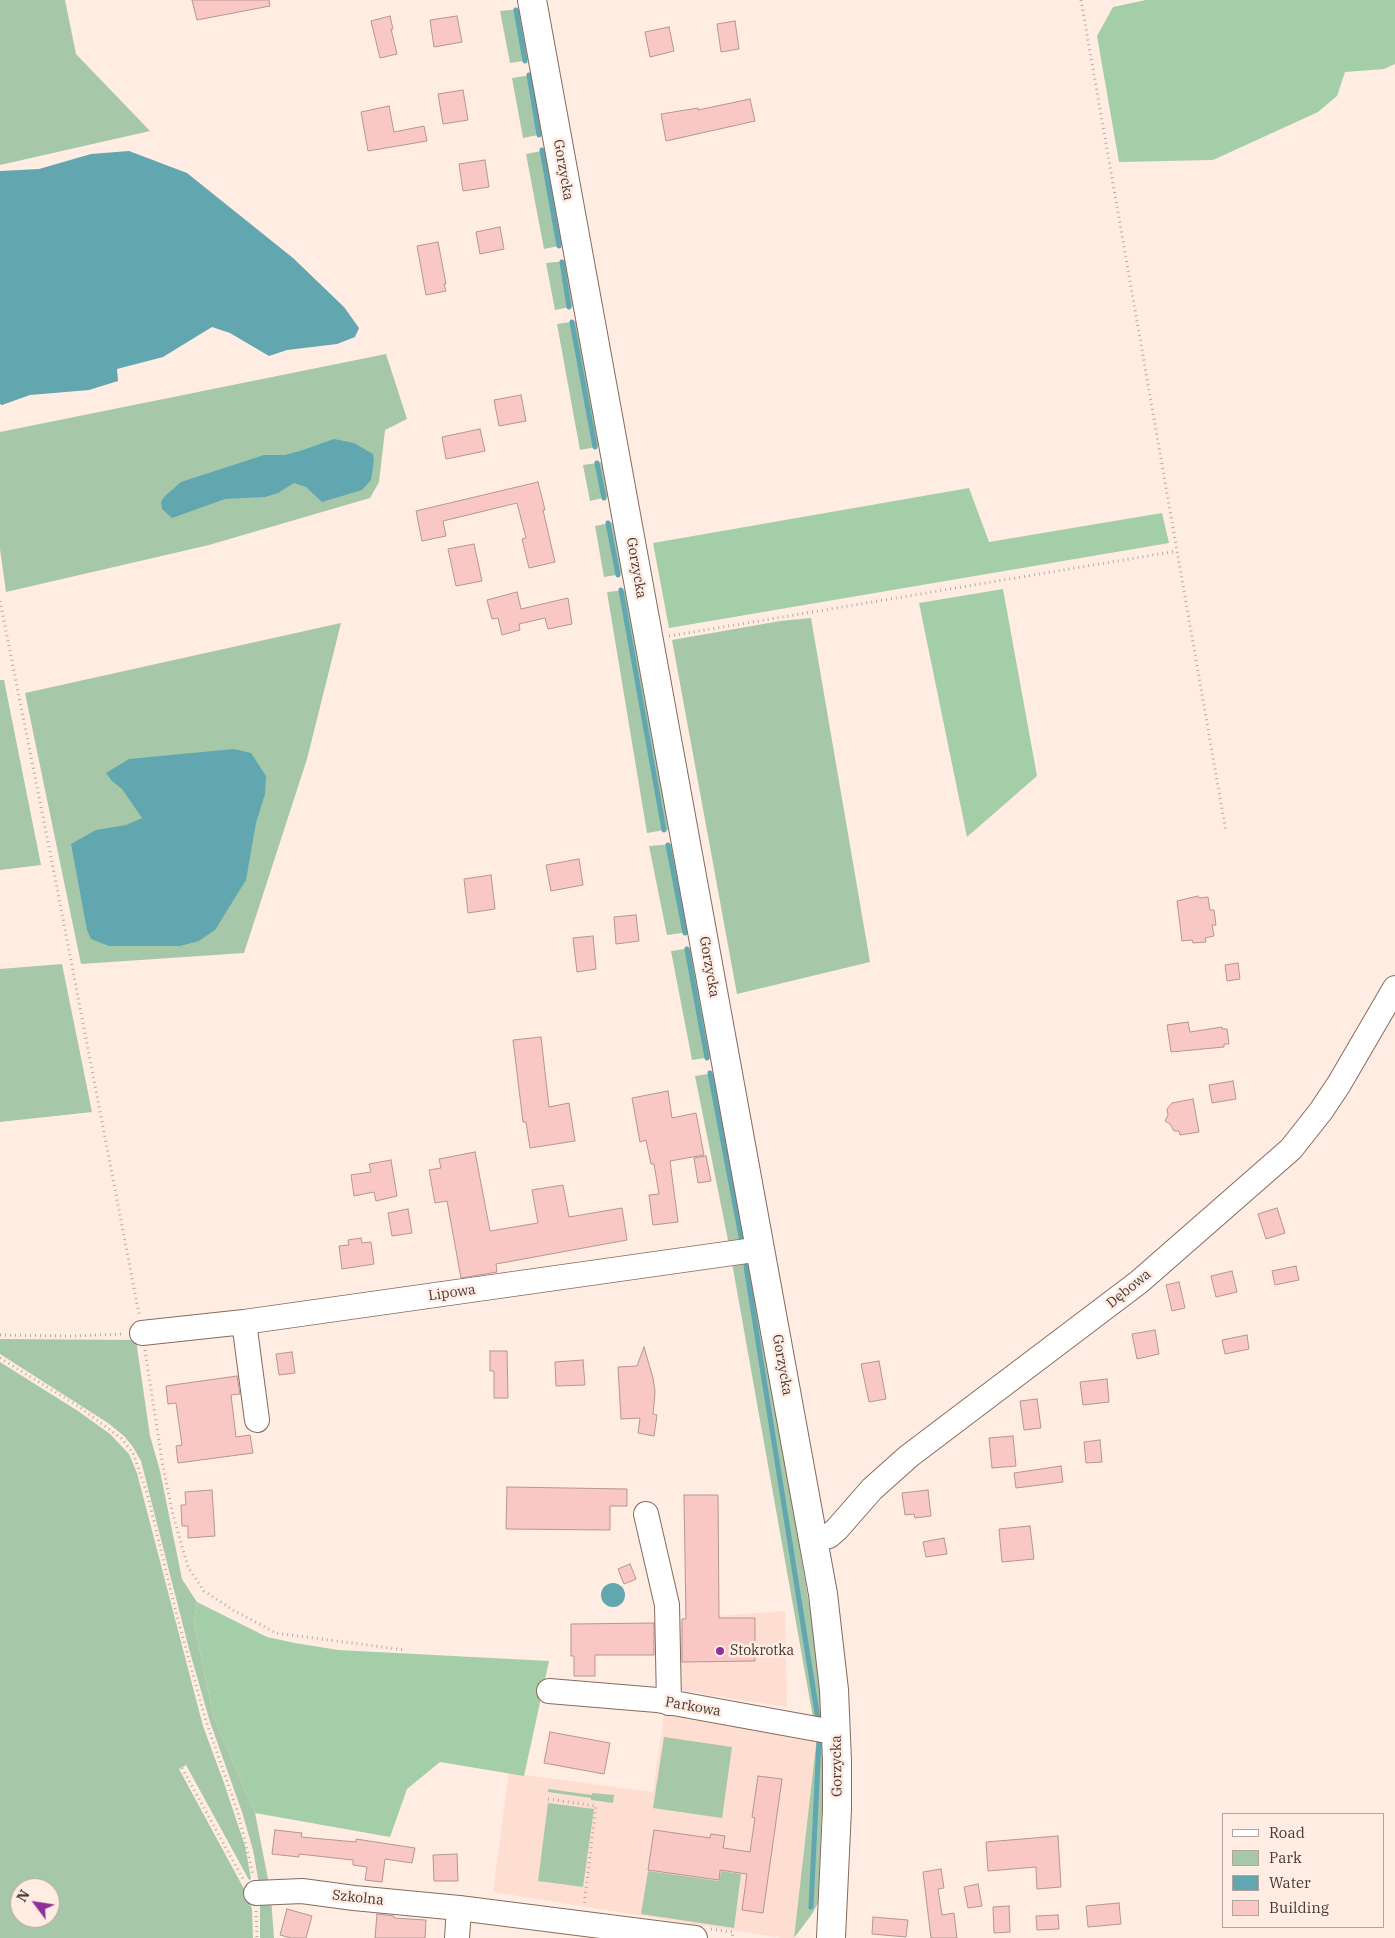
<!DOCTYPE html>
<meta charset="utf-8">
<style>
body{margin:0}
#map{position:relative;width:1395px;height:1938px;overflow:hidden;background:#ffece3;font-family:"IBM Plex Serif",serif}
canvas{display:block}
.legend{position:absolute;left:1222px;top:1813px;width:162px;height:115px;box-sizing:border-box;background:#ffece3;border:1px solid #b5a49d;margin:0;padding:6px 9px;list-style:none;font-size:15px;color:#453933}
.legend li{display:flex;align-items:center;gap:10px;height:25px}
.legend b{width:25px;border:1px solid #b5a49d}
.north{position:absolute;left:10px;top:1878px;width:50px;height:50px;box-sizing:border-box;background:#ffece3;border:1px solid #b5a49d;border-radius:50%;rotate:301deg;font-size:14px;font-weight:700;line-height:20px;text-align:center;color:#453933}
.north::after{content:'';display:block;margin:auto;width:18px;height:22px;background:#8f3098;clip-path:polygon(50% 0,100% 100%,50% 72%,0 100%)}
</style>
<div id="map">
<canvas width="1395" height="1938"></canvas>
<ul class="legend">
<li><b style="height:6px;background:#fff"></b>Road</li>
<li><b style="height:14px;background:#a6c8a9"></b>Park</li>
<li><b style="height:14px;background:#62a6b0"></b>Water</li>
<li><b style="height:14px;background:#f9c8c4"></b>Building</li>
</ul>
<div class="north">N</div>
</div>
<script>
const ctx = document.querySelector('canvas').getContext('2d');
ctx.lineJoin = 'round';
function fill(path, color) { ctx.fillStyle = color; ctx.fill(path, 'evenodd'); }
const shape = rows => new Path2D(rows.map(r => 'M' + r).join(''));
function trace(path, color, width, dash) { ctx.strokeStyle = color; ctx.lineWidth = width; ctx.lineCap = dash ? 'butt' : 'round'; ctx.setLineDash(dash || []); ctx.stroke(path); }
function write(font, color, halo, rows, align = 'center') {
  ctx.font = font + ' "IBM Plex Serif",serif'; ctx.lineWidth = 5; ctx.setLineDash([]); ctx.textBaseline = 'middle'; ctx.strokeStyle = halo; ctx.fillStyle = color; for (const [text, x, y, turn = 0] of rows) {
    ctx.save(); ctx.translate(x, y); ctx.rotate((+turn || 0) * Math.PI / 180); ctx.textAlign = isNaN(turn) ? turn : align; if (halo) ctx.strokeText(text, 0, 0); ctx.fillText(text, 0, 0); ctx.restore();
  }
}
fill(shape([
 [785,1611,787,1707,677,1690,675,1619],
 [665,1709,817,1736,794,1938,782,1938,493,1892,509,1773,653,1792]
]), '#fdded0');
fill(shape([
 [0,0,65,0,76,54,150,131,0,165],
 [520,9,530,60,510,63,500,11],
 [532,75,543,134,523,138,512,78],
 [547,150,564,245,544,249,526,154],
 [567,261,575,306,555,310,546,263],
 [578,321,602,446,580,450,557,324],
 [386,354,407,419,385,430,379,482,370,498,209,545,6,592,0,549,0,432],
 [604,462,611,496,590,501,583,465],
 [614,522,623,574,604,577,595,526],
 [626,590,671,829,647,833,607,592],
 [811,618,870,962,737,994,672,640,780,621],
 [341,623,307,759,244,953,81,964,25,693],
 [0,680,4,680,41,865,0,870],
 [673,844,690,932,667,935,649,846],
 [692,948,712,1057,692,1060,671,951],
 [62,964,92,1112,0,1122,0,969],
 [715,1073,747,1242,729,1245,695,1076],
 [740,1261,752,1266,813,1627,822,1711,821,1718,813,1719,812,1712,732,1263],
 [0,1339,136,1340,150,1436,160,1471,182,1579,197,1602,194,1622,213,1715,255,1813,270,1889,259,1884,253,1850,242,1812,210,1722,189,1649,141,1461,133,1447,124,1436,108,1423,0,1354],
 [0,1362,78,1411,110,1434,129,1454,137,1473,203,1726,224,1783,245,1846,251,1879,249,1880,186,1765,179,1769,249,1898,252,1910,253,1938,0,1938],
 [20,1888,50,1888,50,1918,20,1918],
 [817,1736,825,1742,818,1903,812,1914,794,1938],
 [664,1737,732,1747,722,1818,653,1808],
 [548,1789,592,1795,592,1793,614,1795,613,1803,591,1800,591,1798,548,1792],
 [548,1803,594,1809,583,1887,538,1881],
 [648,1871,719,1881,721,1871,741,1874,734,1928,641,1914],
 [271,1898,274,1938,260,1938,260,1905,261,1903]
]), '#a6c8a9');
fill(shape([
 [1146,0,1395,0,1395,64,1384,69,1345,72,1337,96,1318,112,1213,160,1119,162,1097,36,1113,7],
 [969,488,989,542,1162,513,1169,543,669,628,653,543],
 [1003,589,1037,776,967,837,919,603],
 [197,1602,267,1637,295,1643,338,1650,549,1661,524,1776,440,1762,407,1789,390,1837,255,1813,213,1715,194,1622]
]), '#a4cea7');
fill(shape([
 [129,151,187,173,293,258,344,307,359,328,355,337,337,344,287,350,269,356,230,333,212,327,163,357,117,369,118,381,89,390,30,395,2,405,0,404,0,171,39,169,91,154],
 [334,439,354,443,373,454,374,461,371,480,362,490,322,502,306,487,294,483,278,493,265,497,225,499,172,518,162,509,161,502,165,496,181,482,264,455,285,455,300,451],
 [234,749,251,753,266,776,265,794,256,823,246,880,215,930,199,941,180,946,109,946,91,939,87,930,71,844,96,830,126,825,142,818,122,789,112,781,106,773,129,759],
 '601 1595a12 12 0 1 1 24 0a12 12 0 1 1-24 0Z'
]), '#62a6b0');
trace(shape([
 [516,10,525,61],
 [529,75,539,135],
 [542,150,559,246],
 [562,262,569,307],
 [572,322,595,447],
 [597,463,604,498],
 [608,523,618,575],
 [621,590,664,830],
 [668,845,685,933],
 [687,949,707,1058],
 [710,1073,742,1242],
 [746,1266,818,1719],
 [811,1907,819,1740]
]), '#62a6b0', 5);
const building = shape([
 [192,0,269,0,270,6,197,20,192,0],
 [390,16,393,29,391,29,397,54,380,58,371,21,390,16],
 [457,16,462,42,434,47,430,20,457,16],
 [735,21,739,49,721,52,717,24,735,21],
 [669,27,674,51,650,57,645,32,669,27],
 [463,90,468,120,443,124,438,94,463,90],
 [750,99,755,121,666,141,661,114,698,108,698,110,750,99],
 [389,106,394,132,424,126,427,141,368,151,361,112,389,106],
 [485,160,489,187,463,191,459,164,485,160],
 [500,227,504,249,480,254,476,232,500,227],
 [438,242,446,284,444,284,446,291,426,295,417,246,438,242],
 [521,395,526,421,499,426,494,400,521,395],
 [480,429,485,451,446,459,442,437,480,429],
 [538,482,545,510,543,510,555,562,529,568,522,539,526,538,517,503,443,521,446,536,422,541,416,511,538,482],
 [474,544,482,581,456,586,448,549,474,544],
 [517,592,521,609,568,598,572,624,548,629,545,618,519,624,520,630,502,635,498,618,492,619,487,600,517,592],
 [579,859,583,885,551,891,546,865,579,859],
 [491,875,495,909,468,913,464,879,491,875],
 [1198,896,1199,898,1208,897,1210,910,1214,910,1216,925,1212,925,1214,936,1205,938,1206,942,1193,943,1192,940,1182,941,1177,901,1198,896],
 [636,915,639,941,616,944,614,917,636,915],
 [593,936,596,969,577,972,573,938,593,936],
 [1238,963,1240,979,1227,981,1225,965,1238,963],
 [1188,1022,1190,1032,1222,1027,1222,1029,1227,1029,1229,1044,1224,1044,1224,1047,1171,1052,1167,1025,1188,1022],
 [541,1037,549,1107,569,1103,575,1141,530,1148,526,1122,523,1122,513,1040,541,1037],
 [1233,1081,1236,1099,1212,1103,1209,1085,1233,1081],
 [668,1091,672,1118,696,1113,704,1155,670,1161,678,1222,653,1225,649,1195,659,1194,654,1164,651,1164,646,1140,640,1142,632,1098,668,1091],
 [1193,1099,1199,1132,1180,1135,1179,1131,1174,1131,1170,1124,1165,1121,1168,1115,1167,1109,1172,1103,1193,1099],
 [475,1152,490,1231,538,1223,532,1190,563,1185,569,1217,622,1208,627,1240,496,1264,497,1272,461,1278,447,1201,435,1203,429,1170,441,1168,439,1159,475,1152],
 [706,1156,711,1181,698,1183,694,1158,706,1156],
 [391,1160,397,1196,376,1201,374,1192,354,1196,351,1175,371,1172,369,1164,391,1160],
 [1277,1208,1285,1233,1266,1239,1258,1214,1277,1208],
 [408,1209,412,1233,392,1236,388,1213,408,1209],
 [361,1238,362,1243,371,1242,374,1264,342,1269,339,1246,349,1245,348,1240,361,1238],
 [1296,1266,1299,1280,1275,1285,1272,1271,1296,1266],
 [1232,1271,1237,1292,1216,1297,1211,1276,1232,1271],
 [1179,1282,1185,1308,1172,1311,1166,1285,1179,1282],
 [1155,1330,1159,1354,1137,1359,1132,1334,1155,1330],
 [1247,1335,1249,1349,1225,1354,1222,1340,1247,1335],
 [644,1347,653,1378,655,1392,653,1414,657,1415,654,1436,638,1433,640,1418,621,1419,618,1367,637,1366,644,1347],
 [490,1351,507,1351,508,1398,494,1398,494,1371,490,1371,490,1351],
 [292,1352,295,1373,279,1375,276,1354,292,1352],
 [583,1360,585,1385,556,1386,555,1362,583,1360],
 [879,1361,886,1399,869,1402,861,1364,879,1361],
 [237,1376,240,1394,231,1395,236,1437,250,1435,253,1453,178,1463,176,1446,182,1445,176,1403,168,1404,166,1386,237,1376],
 [1107,1379,1109,1402,1083,1405,1080,1382,1107,1379],
 [1037,1399,1041,1428,1024,1430,1020,1401,1037,1399],
 [1013,1436,1016,1466,992,1468,989,1438,1013,1436],
 [1100,1440,1102,1462,1086,1463,1084,1442,1100,1440],
 [1061,1466,1063,1482,1016,1488,1014,1473,1061,1466],
 [507,1487,627,1489,627,1506,610,1506,610,1530,506,1529,507,1487],
 [212,1490,215,1536,188,1538,188,1526,182,1526,181,1505,186,1505,185,1492,212,1490],
 [928,1490,931,1516,915,1518,914,1514,905,1515,902,1493,928,1490],
 [684,1495,718,1495,719,1618,755,1618,755,1661,682,1662,682,1619,686,1619,684,1495],
 [1030,1526,1034,1559,1002,1562,999,1529,1030,1526],
 [944,1538,947,1554,926,1557,923,1542,944,1538],
 [630,1564,636,1579,624,1584,618,1569,630,1564],
 [654,1623,654,1655,595,1655,595,1676,574,1676,574,1656,571,1656,571,1624,654,1623],
 [550,1732,610,1743,604,1774,544,1763,550,1732],
 [758,1776,782,1779,763,1913,742,1910,747,1874,720,1870,719,1880,648,1870,654,1830,710,1838,711,1834,725,1836,723,1848,750,1852,755,1818,752,1817,758,1776],
 [275,1830,302,1833,301,1837,356,1842,356,1839,415,1848,412,1863,385,1859,382,1882,365,1880,367,1867,353,1865,353,1860,299,1854,299,1857,272,1854,275,1830],
 [1058,1836,1061,1887,1037,1889,1036,1867,988,1871,986,1842,1058,1836],
 [457,1854,458,1881,434,1881,433,1855,457,1854],
 [941,1869,944,1888,938,1889,942,1915,954,1913,957,1938,931,1938,923,1872,941,1869],
 [978,1884,982,1906,968,1908,964,1887,978,1884],
 [1119,1903,1121,1924,1088,1927,1086,1906,1119,1903],
 [1009,1906,1010,1932,994,1933,993,1907,1009,1906],
 [287,1909,312,1916,306,1938,291,1938,280,1935,287,1909],
 [377,1914,394,1916,394,1918,426,1920,425,1938,375,1938,377,1914],
 [1058,1915,1059,1929,1037,1930,1036,1916,1058,1915],
 [873,1917,908,1920,906,1937,872,1934,873,1917]
]);
fill(building, '#f9c8c4');
trace(building, '#b69592', 1);
const minor = shape([
 [244,1322,257,1420],
 [142,1333,244,1322,761,1249],
 [646,1514,667,1605,669,1703],
 [814,1540,829,1536,837,1529,872,1489,909,1456,1139,1282,1291,1149,1321,1111,1339,1084,1395,988],
 [549,1691,657,1700,822,1730,836,1730],
 [256,1893,302,1891,354,1898,459,1908,695,1938],
 [457,1938,459,1908]
]);
const major = shape([
 [532,0,823,1594,834,1690,837,1761,837,1809,831,1938]
]);
trace(minor, '#866b5e', 26);
trace(major, '#866b5e', 30);
trace(shape([
 [1081,0,1226,832],
 [0,601,52,862,139,1314],
 [669,636,1177,551],
 [0,1335,69,1336,124,1334],
 [145,1350,163,1467,173,1515,188,1567,204,1591,233,1610,276,1633,405,1650],
 [0,1358,78,1406,121,1438,133,1453,147,1493,177,1616,205,1718,238,1813,253,1875],
 [182,1768,243,1879],
 [548,1799,596,1806,584,1906],
 [256,1911,257,1938],
 [711,1929,733,1932,732,1938]
]), '#baa9a1', 3, [1, 4]);
trace(minor, '#fff', 24);
trace(major, '#fff', 28);
for (const [x, y, r, color] of [
 [720,1651,5,"#8f3098"]
]) { const dot = new Path2D(); dot.arc(x, y, r, 0, 2 * Math.PI); ctx.fillStyle = color; ctx.fill(dot); trace(dot, '#ffece3', 2); }
write('14px', '#453933', '#ffece3', [
 ["Gorzycka",563,170,80],
 ["Gorzycka",636,568,80],
 ["Gorzycka",709,967,80],
 ["Dębowa",1129,1289,-39],
 ["Lipowa",452,1293,-8],
 ["Gorzycka",782,1365,80],
 ["Parkowa",693,1707,10],
 ["Gorzycka",837,1766,-91],
 ["Szkolna",358,1898,6]
]);
write('14px', '#453933', '#ffece3', [
 ["Stokrotka",730,1651]
], 'left');
</script>
